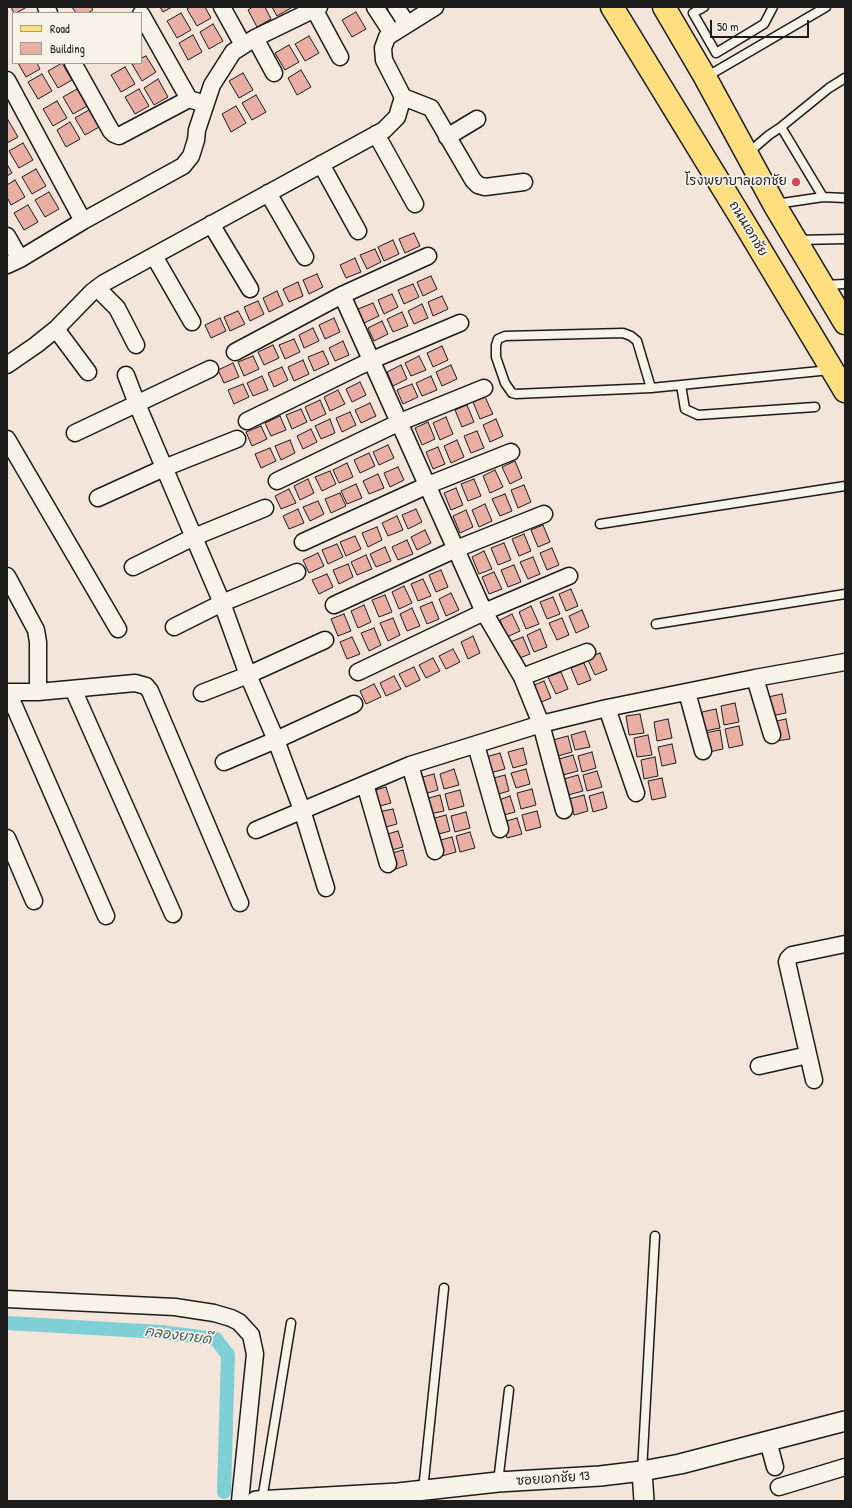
<!DOCTYPE html>
<meta charset="utf-8">
<style>
body{margin:0}
#map{position:relative;width:852px;height:1508px;overflow:hidden;background:#f4e5db;font-family:"Patrick Hand",sans-serif}
canvas{display:block}
.frame{position:absolute;inset:0;border:8px solid #1c1c1c;pointer-events:none}
.legend{position:absolute;left:12px;top:12px;width:130px;height:52px;box-sizing:border-box;background:#f7f3e8;border:1px solid #9f9d96;margin:0;padding:5px 7px;list-style:none;font-size:12px;color:#1c1c1c}
.legend li{display:flex;align-items:center;gap:8px;height:20px}
.legend b{width:20px;border:1px solid #9f9d96}
.scale{position:absolute;left:710px;top:20px;width:99px;height:18px;box-sizing:border-box;border:2px solid #1c1c1c;border-top:0;padding-left:5px;font-size:12px;line-height:14px;white-space:nowrap;color:#1c1c1c;-webkit-text-stroke:3px #f7f3e8;paint-order:stroke}
</style>
<div id="map">
<canvas width="852" height="1508"></canvas>
<div class="frame"></div>
<ul class="legend">
<li><b style="height:5px;background:#fedf80"></b>Road</li>
<li><b style="height:11px;background:#e9afa5"></b>Building</li>
</ul>
<div class="scale">50 m</div>
</div>
<script>
const ctx = document.querySelector('canvas').getContext('2d');
ctx.lineJoin = 'round';
const shape = rows => new Path2D(rows.map(r => 'M' + r).join(''));
function trace(path, color, width, dash) { ctx.strokeStyle = color; ctx.lineWidth = width; ctx.lineCap = dash ? 'butt' : 'round'; ctx.setLineDash(dash || []); ctx.stroke(path); }
function fill(path, color) { ctx.fillStyle = color; ctx.fill(path, 'evenodd'); }
function write(font, color, halo, rows, align = 'center') {
  ctx.font = font + ' "Patrick Hand","Playpen Sans Thai",sans-serif'; ctx.lineWidth = 3.5; ctx.setLineDash([]); ctx.textBaseline = 'middle'; ctx.strokeStyle = halo; ctx.fillStyle = color; for (const [text, x, y, turn = 0] of rows) {
    ctx.save(); ctx.translate(x, y); ctx.rotate((+turn || 0) * Math.PI / 180); ctx.textAlign = isNaN(turn) ? turn : align; if (halo) ctx.strokeText(text, 0, 0); ctx.fillText(text, 0, 0); ctx.restore();
  }
}
trace(shape([
 [7,1323,161,1332,216,1339,228,1355,224,1492]
]), '#7ecfd6', 14);
const building = shape([
 [11,7,27,7,16,13,14,13,11,7],
 [72,7,91,7,93,10,88,13,76,13,72,7],
 [160,7,172,7,163,12,160,7],
 [190,7,205,7,211,18,197,26,187,9,190,7],
 [253,7,265,7,271,19,257,27,248,10,253,7],
 [272,7,290,7,291,8,277,16,272,7],
 [356,12,366,29,352,37,342,20,356,12],
 [181,13,191,30,177,38,167,21,181,13],
 [213,24,223,41,209,49,200,32,213,24],
 [193,35,202,52,188,60,179,43,193,35],
 [309,36,319,53,305,61,295,44,309,36],
 [289,45,299,62,285,70,275,53,289,45],
 [146,56,156,72,142,81,132,64,141,63,141,58,146,56],
 [18,63,37,63,40,69,26,77,18,63],
 [62,63,72,80,58,88,48,71,62,63],
 [125,67,135,84,121,92,111,75,125,67],
 [301,70,311,87,297,95,288,78,301,70],
 [243,73,253,90,239,98,229,81,243,73],
 [42,74,52,91,38,99,28,82,42,74],
 [158,79,168,97,154,105,144,88,158,79],
 [77,89,87,106,73,114,63,97,77,89],
 [139,89,149,106,135,114,125,97,139,89],
 [256,95,266,112,252,120,242,103,256,95],
 [57,101,67,118,53,126,43,109,57,101],
 [236,106,246,123,231,132,222,114,236,106],
 [89,110,99,127,85,135,75,118,89,110],
 [8,120,18,137,7,143,7,121,8,120],
 [70,122,80,139,66,147,57,130,70,122],
 [23,143,33,160,19,168,9,151,23,143],
 [7,164,12,173,7,176,7,164],
 [36,169,46,186,32,194,22,177,36,169],
 [15,180,25,197,11,205,7,197,7,185,15,180],
 [49,192,59,209,45,217,35,200,49,192],
 [28,205,38,222,24,230,14,213,28,205],
 [414,233,420,246,405,253,399,239,414,233],
 [393,240,399,254,384,261,378,247,393,240],
 [375,249,381,262,367,269,360,255,375,249],
 [355,258,361,272,346,278,340,265,355,258],
 [317,274,323,287,309,294,303,280,317,274],
 [431,276,437,289,423,296,417,282,431,276],
 [298,282,303,296,289,302,283,289,298,282],
 [413,284,419,297,404,304,398,290,413,284],
 [277,291,283,305,269,312,263,298,277,291],
 [392,294,398,307,384,314,378,300,392,294],
 [442,296,448,309,433,316,428,302,442,296],
 [258,301,264,314,250,321,244,307,258,301],
 [373,303,379,316,364,323,358,309,373,303],
 [422,304,428,318,414,324,408,311,422,304],
 [238,311,245,324,230,331,224,317,238,311],
 [402,312,408,326,393,332,387,319,402,312],
 [220,318,226,331,211,338,205,325,220,318],
 [334,318,340,332,325,339,319,325,334,318],
 [382,321,388,334,374,341,368,328,382,321],
 [313,328,319,341,304,348,299,335,313,328],
 [294,339,300,352,285,359,279,345,294,339],
 [343,341,349,355,335,361,329,348,343,341],
 [273,345,279,358,264,365,258,352,273,345],
 [442,346,448,360,433,367,427,353,442,346],
 [323,351,329,364,314,371,308,357,323,351],
 [253,356,259,369,244,376,238,362,253,356],
 [419,356,426,370,411,376,405,363,419,356],
 [303,360,309,374,294,381,288,367,303,360],
 [233,363,239,377,224,383,218,370,233,363],
 [401,365,407,379,393,386,387,372,401,365],
 [451,365,457,379,442,386,436,372,451,365],
 [282,367,288,380,274,387,268,373,282,367],
 [262,376,268,390,253,396,247,383,262,376],
 [431,376,437,390,422,396,416,383,431,376],
 [360,382,366,395,352,402,346,389,360,382],
 [243,384,249,397,234,404,228,390,243,384],
 [412,384,418,397,403,404,397,390,412,384],
 [338,390,345,404,330,411,324,397,338,390],
 [485,397,493,414,480,419,473,402,485,397],
 [320,400,326,414,311,421,305,407,320,400],
 [370,403,376,416,361,423,355,410,370,403],
 [467,405,474,422,462,427,455,410,467,405],
 [301,409,307,422,292,429,286,415,301,409],
 [350,412,356,425,342,432,336,418,350,412],
 [280,416,286,430,271,436,265,423,280,416],
 [446,417,453,434,440,440,433,423,446,417],
 [330,419,335,433,321,439,315,426,330,419],
 [496,419,503,436,490,442,483,425,496,419],
 [428,422,435,439,422,445,415,428,428,422],
 [261,426,267,439,252,446,246,432,261,426],
 [311,429,317,442,303,449,297,436,311,429],
 [477,431,484,448,471,453,464,436,477,431],
 [290,440,295,453,281,460,275,446,290,440],
 [457,440,464,457,451,463,444,446,457,440],
 [388,445,394,458,379,465,373,452,388,445],
 [438,447,445,464,433,469,426,452,438,447],
 [270,448,276,461,261,468,255,454,270,448],
 [369,453,375,466,360,473,354,460,369,453],
 [515,461,522,478,510,484,502,467,515,461],
 [347,463,353,477,339,483,333,470,347,463],
 [398,467,404,480,390,487,384,473,398,467],
 [495,470,503,487,490,493,483,476,495,470],
 [330,471,336,484,322,491,315,477,330,471],
 [378,474,384,488,369,494,363,481,378,474],
 [308,479,314,493,300,500,294,486,308,479],
 [474,479,481,496,468,501,461,484,474,479],
 [356,484,362,498,347,504,341,491,356,484],
 [524,485,531,502,518,508,511,490,524,485],
 [456,488,463,505,451,510,444,493,456,488],
 [289,489,296,503,281,509,275,496,289,489],
 [340,493,346,506,331,513,325,499,340,493],
 [505,494,512,511,500,516,492,499,505,494],
 [318,501,324,514,310,521,303,507,318,501],
 [485,504,492,521,479,527,472,510,485,504],
 [298,509,304,523,289,529,283,516,298,509],
 [416,509,422,522,408,529,402,515,416,509],
 [466,510,473,527,460,533,453,516,466,510],
 [397,516,403,530,388,536,382,523,397,516],
 [543,525,550,542,538,547,531,530,543,525],
 [377,527,382,540,368,547,362,533,377,527],
 [425,530,431,543,417,550,411,537,425,530],
 [524,534,531,551,519,556,512,539,524,534],
 [355,536,361,549,346,556,340,542,355,536],
 [407,540,413,554,398,560,392,547,407,540],
 [504,543,511,560,498,565,491,548,504,543],
 [337,544,343,557,328,564,322,550,337,544],
 [385,547,391,561,376,567,370,554,385,547],
 [552,548,559,565,547,570,540,553,552,548],
 [484,551,492,569,479,574,472,557,484,551],
 [318,553,324,566,309,573,303,560,318,553],
 [366,555,372,569,357,575,351,562,366,555],
 [533,557,540,574,528,579,520,562,533,557],
 [348,564,353,577,339,584,333,570,348,564],
 [514,565,521,582,508,587,501,570,514,565],
 [441,570,448,587,436,592,429,575,441,570],
 [494,572,502,589,489,594,482,577,494,572],
 [327,574,333,587,319,594,312,580,327,574],
 [423,579,431,596,418,601,411,584,423,579],
 [404,586,412,603,399,609,392,592,404,586],
 [571,589,578,606,566,611,559,594,571,589],
 [451,593,459,610,446,616,439,599,451,593],
 [385,595,392,612,379,617,372,600,385,595],
 [553,597,560,614,547,619,540,602,553,597],
 [432,602,439,619,427,624,420,607,432,602],
 [364,605,371,622,358,628,351,611,364,605],
 [531,606,539,624,526,629,519,612,531,606],
 [412,608,420,626,407,631,400,614,412,608],
 [582,610,589,627,576,633,569,616,582,610],
 [344,614,351,631,338,636,331,619,344,614],
 [512,614,520,631,507,637,500,620,512,614],
 [393,618,400,635,388,641,380,623,393,618],
 [562,618,569,635,557,640,549,623,562,618],
 [374,628,381,645,369,651,361,633,374,628],
 [540,629,547,647,534,652,527,635,540,629],
 [473,636,480,653,468,659,461,642,473,636],
 [352,637,360,654,347,659,340,642,352,637],
 [523,637,530,654,517,659,510,642,523,637],
 [453,649,460,662,446,669,439,656,453,649],
 [600,653,607,670,595,675,587,658,600,653],
 [433,658,440,671,426,678,419,665,433,658],
 [584,663,591,680,578,685,571,668,584,663],
 [414,667,420,680,406,687,399,674,414,667],
 [561,672,568,689,556,694,548,677,561,672],
 [394,676,401,689,386,696,380,683,394,676],
 [544,681,551,698,539,703,532,686,544,681],
 [374,684,381,697,366,704,360,691,374,684],
 [782,694,786,713,771,716,768,697,782,694],
 [735,703,739,722,724,725,721,706,735,703],
 [716,709,720,728,705,731,702,712,716,709],
 [640,714,644,733,629,735,626,716,640,714],
 [668,719,672,738,657,741,654,722,668,719],
 [786,719,790,739,776,741,772,722,786,719],
 [739,726,743,745,729,748,725,729,739,726],
 [720,730,723,749,709,752,705,733,720,730],
 [585,731,590,747,575,750,571,735,585,731],
 [648,735,652,755,637,757,634,738,648,735],
 [568,736,572,752,558,756,553,740,568,736],
 [672,744,676,763,662,766,658,747,672,744],
 [523,748,527,764,513,768,508,752,523,748],
 [592,752,596,768,582,772,578,756,592,752],
 [500,753,505,769,490,773,486,757,500,753],
 [573,755,578,771,563,775,559,759,573,755],
 [655,757,658,776,644,779,641,760,655,757],
 [454,769,459,785,444,789,440,774,454,769],
 [526,769,530,784,516,788,511,773,526,769],
 [597,771,602,787,587,791,583,775,597,771],
 [434,774,438,790,424,794,419,778,434,774],
 [505,775,509,791,495,795,490,779,505,775],
 [578,775,583,791,568,795,564,779,578,775],
 [662,778,666,797,652,800,648,781,662,778],
 [386,787,391,803,376,807,372,791,386,787],
 [532,789,536,805,521,809,517,793,532,789],
 [460,790,464,806,449,810,445,794,460,790],
 [603,792,607,808,593,812,589,796,603,792],
 [440,795,444,811,430,814,425,799,440,795],
 [584,795,588,811,574,815,569,799,584,795],
 [510,796,515,812,500,816,496,801,510,796],
 [393,809,397,824,382,828,378,812,393,809],
 [537,811,541,827,526,831,522,815,537,811],
 [466,812,470,828,455,832,451,816,466,812],
 [446,815,450,831,435,835,431,819,446,815],
 [517,818,522,834,507,838,503,822,517,818],
 [398,831,403,847,388,851,384,835,398,831],
 [470,832,475,848,460,852,456,836,470,832],
 [452,837,456,852,442,856,437,841,452,837],
 [403,850,407,865,393,870,389,854,403,850]
]);
fill(building, '#e9afa5');
trace(building, '#1c1c1c', 1);
const service = shape([
 [704,7,693,13,716,53,764,24,773,7],
 [706,77,826,7],
 [781,127,829,88,845,78],
 [748,153,769,135,781,127,823,197],
 [776,204,823,197,845,198],
 [797,240,845,239],
 [825,285,845,284],
 [681,385,685,409,698,415,815,407],
 [651,388,516,394,512,393,505,383,496,357,496,345,498,339,505,336,623,333,631,336,637,341,651,388,830,370],
 [600,524,845,486],
 [656,624,845,594],
 [642,1471,655,1236],
 [498,1482,509,1390],
 [423,1490,444,1288],
 [262,1500,291,1323]
]);
const minor = shape([
 [46,7,49,13],
 [222,7,243,45],
 [313,7,340,57],
 [375,7,392,33],
 [396,7,407,24],
 [141,14,189,99],
 [255,38,274,73],
 [73,63,111,131,114,134,119,136,189,99,205,104],
 [7,80,83,221],
 [403,97,431,108,473,180,478,185,485,187,524,182],
 [376,134,415,204],
 [447,137,477,119],
 [321,164,358,231],
 [268,193,305,257],
 [211,224,250,289],
 [7,236,20,259],
 [154,256,192,322],
 [7,265,20,259,83,221,183,166,191,156,196,140,197,130,212,85,233,52,255,38,319,7],
 [97,288,117,308,136,345],
 [342,295,484,612,522,677,541,724,564,810],
 [56,329,88,372],
 [235,352,342,295,428,256],
 [7,365,36,345,56,329,92,292,104,283,384,130,397,117,403,97,384,60,383,48,387,37,435,7],
 [126,375,137,404,222,603,248,675,276,740,302,810,326,888],
 [247,421,372,360,460,323],
 [75,433,210,369],
 [7,439,118,629],
 [277,481,400,422,484,388],
 [98,498,164,468,237,439],
 [303,542,428,485,511,452],
 [133,567,194,537,265,508],
 [7,576,36,630,38,642,38,692],
 [334,605,456,549,544,514],
 [174,627,222,603,297,572],
 [358,672,484,612,569,576],
 [522,677,587,652],
 [755,678,772,735],
 [73,689,173,914],
 [7,692,38,692,135,683,146,686,150,691,240,903],
 [8,692,106,916],
 [687,692,703,751],
 [202,693,248,675,325,640],
 [607,708,636,793],
 [476,745,500,829],
 [224,762,276,740,354,704],
 [410,765,435,851],
 [365,784,388,864],
 [256,830,410,765,541,724,607,708,755,678,845,662],
 [7,838,34,901],
 [759,1066,808,1055],
 [814,1080,787,962,788,959,792,955,845,944],
 [7,1299,175,1307,214,1313,231,1318,239,1322,251,1335,255,1354,240,1501],
 [768,1441,775,1467],
 [779,1487,845,1467]
]);
const tertiary = shape([
 [642,1471,644,1501],
 [256,1501,398,1493,498,1482,600,1476,642,1471,680,1464,845,1421]
]);
const primary = shape([
 [612,7,743,221,845,391],
 [664,7,705,77,774,204,845,323]
]);
trace(service, '#1c1c1c', 11);
trace(minor, '#1c1c1c', 19);
trace(tertiary, '#1c1c1c', 22);
trace(primary, '#1c1c1c', 25);
trace(service, '#f7f3e8', 8);
trace(minor, '#f7f3e8', 16);
trace(tertiary, '#f7f3e8', 19);
trace(primary, '#fedf80', 22);
for (const [x, y, r, color] of [
 [796,182,5,"#d1495b"]
]) { const dot = new Path2D(); dot.arc(x, y, r, 0, 2 * Math.PI); ctx.fillStyle = color; ctx.fill(dot); trace(dot, '#f7f3e8', 1.5); }
write('13px', '#1c1c1c', '#f7f3e8', [
 ["โรงพยาบาลเอกชัย",787,182]
], 'right');
write('13px', '#1c1c1c', '#f7f3e8', [
 ["ถนนเอกชัย",748,229,59],
 ["ซอยเอกชัย 13",553,1479,-4]
]);
write('italic 14px', '#3e5b5d', '#f7f3e8', [
 ["คลองยายดี",178,1336,7]
]);
</script>
